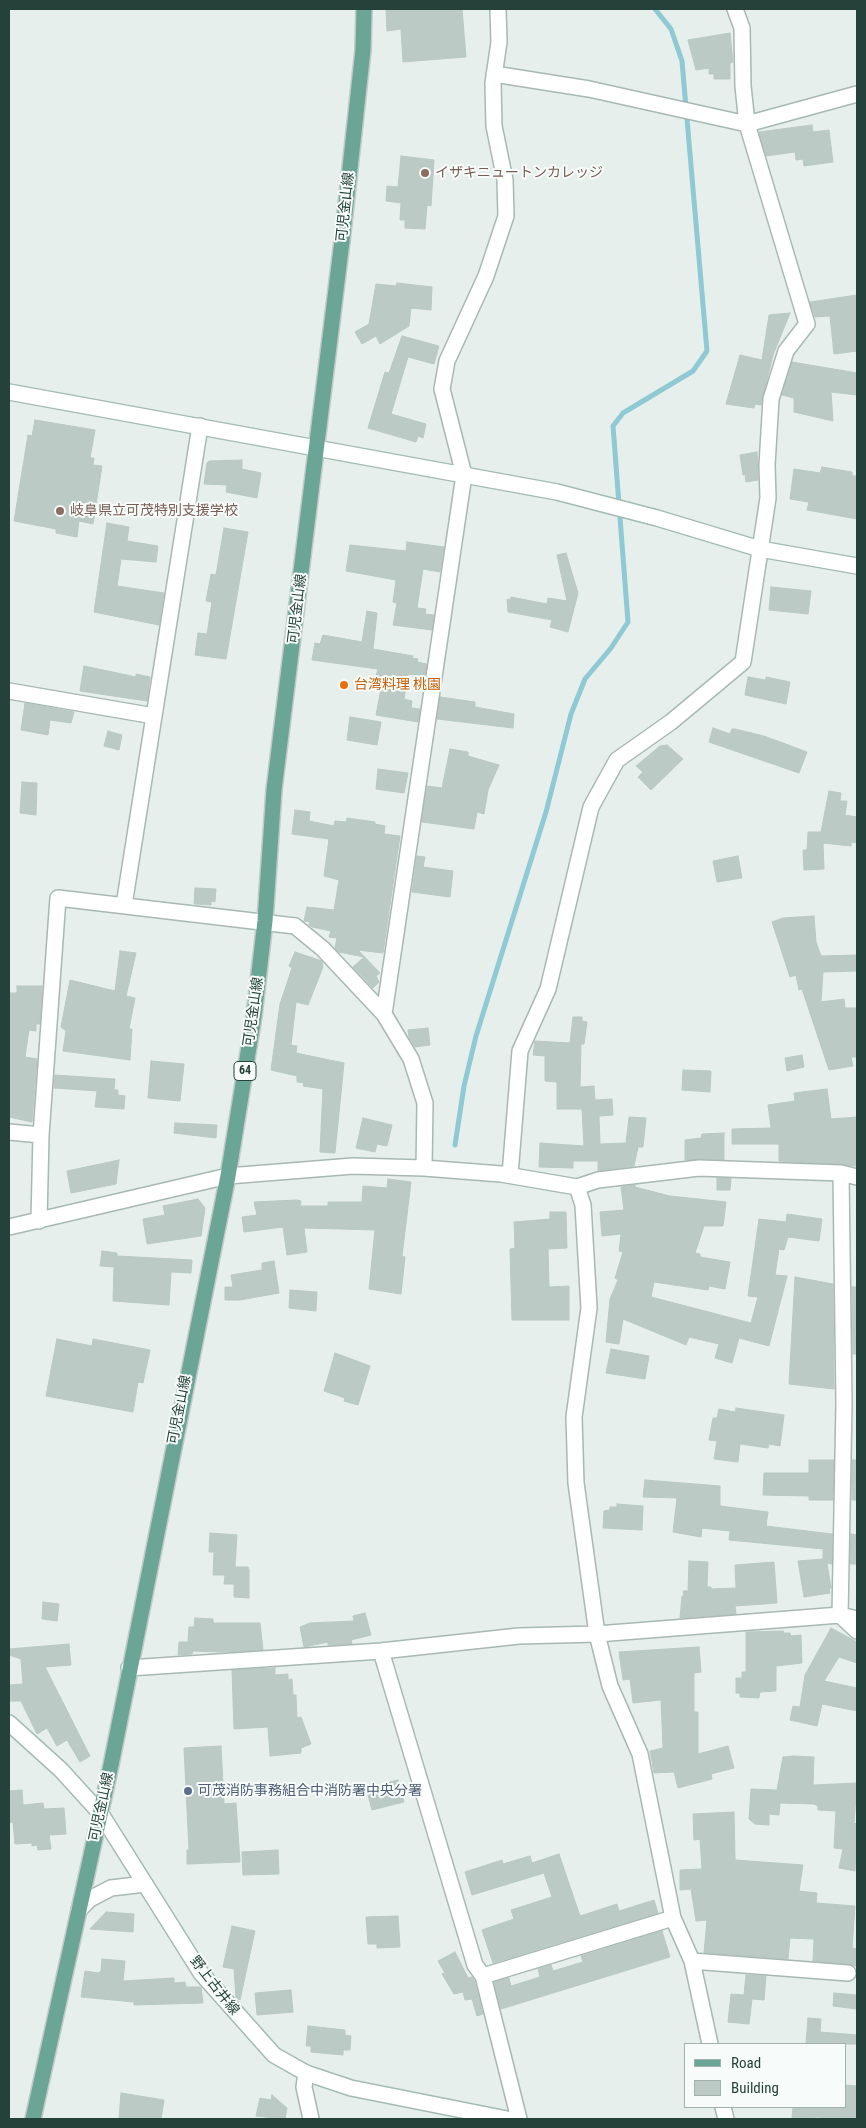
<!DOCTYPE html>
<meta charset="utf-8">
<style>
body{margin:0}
#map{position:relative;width:866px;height:2128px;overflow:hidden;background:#e6efeb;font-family:"Roboto Condensed",sans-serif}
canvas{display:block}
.frame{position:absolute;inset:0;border:10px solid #24423a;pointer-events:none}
.legend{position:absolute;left:684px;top:2043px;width:162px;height:65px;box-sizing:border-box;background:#f7fbf9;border:1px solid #a3b1ad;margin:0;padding:6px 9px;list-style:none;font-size:15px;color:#24423a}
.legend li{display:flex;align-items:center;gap:10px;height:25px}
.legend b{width:25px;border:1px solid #a3b1ad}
</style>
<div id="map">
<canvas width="866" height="2128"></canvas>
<div class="frame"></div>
<ul class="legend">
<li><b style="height:6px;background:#6aa596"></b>Road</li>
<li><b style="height:14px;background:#bbcac4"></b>Building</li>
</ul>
</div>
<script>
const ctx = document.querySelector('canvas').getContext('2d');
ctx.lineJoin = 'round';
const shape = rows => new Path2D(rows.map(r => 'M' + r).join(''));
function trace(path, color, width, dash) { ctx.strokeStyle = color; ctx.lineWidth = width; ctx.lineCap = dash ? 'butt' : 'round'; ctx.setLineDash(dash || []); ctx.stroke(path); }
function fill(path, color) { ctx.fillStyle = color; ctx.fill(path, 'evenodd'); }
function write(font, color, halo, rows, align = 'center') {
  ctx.font = font + ' "Roboto Condensed","Noto Sans JP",sans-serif'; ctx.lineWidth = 4; ctx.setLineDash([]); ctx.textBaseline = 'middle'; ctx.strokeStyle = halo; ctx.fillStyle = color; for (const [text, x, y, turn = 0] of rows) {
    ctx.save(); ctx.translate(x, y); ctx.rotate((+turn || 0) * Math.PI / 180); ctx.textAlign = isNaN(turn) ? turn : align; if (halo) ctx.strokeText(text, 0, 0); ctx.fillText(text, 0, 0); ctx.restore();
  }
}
trace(shape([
 [455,1145,464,1086,476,1036,546,812,571,714,585,679,611,648,628,622,613,426,623,413,693,371,707,351,682,61,671,29,655,9]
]), '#8ec9d4', 5);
const building = shape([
 [386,9,462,9,466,57,403,62,401,29,387,31,386,9],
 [730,33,733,62,730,63,730,79,714,79,714,74,709,74,709,68,696,70,688,40,730,33],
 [812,125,813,132,829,130,833,162,804,166,803,159,796,160,795,152,766,156,759,132,812,125],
 [401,156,434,160,431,206,427,205,425,229,405,228,405,220,400,220,401,203,386,201,387,186,398,187,401,156],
 [397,283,432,287,431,310,411,308,409,326,380,344,376,336,362,344,355,332,369,324,376,284,396,286,397,283],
 [857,295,857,351,834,354,830,316,815,317,810,302,857,295],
 [790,313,773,355,761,405,755,404,754,408,726,404,740,355,762,360,769,315,790,313],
 [402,336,439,346,434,364,408,357,391,414,426,424,423,438,418,436,416,442,368,428,385,372,389,373,402,336],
 [792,362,857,373,857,395,831,392,833,421,794,412,794,398,782,395,792,362],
 [35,420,95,430,90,458,94,458,93,465,102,466,93,524,79,521,77,537,56,533,56,529,14,521,28,435,32,436,35,420],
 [757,452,758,480,746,482,745,474,743,475,740,455,757,452],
 [242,460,242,469,261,473,257,498,226,492,227,485,204,484,207,463,209,461,242,460],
 [822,467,852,472,852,476,857,476,857,519,807,510,809,502,790,499,794,469,820,473,822,467],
 [107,523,129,527,127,541,158,546,156,562,121,559,117,586,164,593,159,625,94,612,107,523],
 [224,528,248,532,226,659,195,655,198,633,207,634,212,602,206,601,211,574,216,575,224,528],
 [407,542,444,547,440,572,423,569,417,608,426,609,425,614,434,615,432,630,393,625,397,603,393,602,396,580,346,571,350,545,406,551,407,542],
 [566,553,578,593,568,632,550,627,552,620,508,612,507,599,510,600,511,597,547,604,548,598,567,601,557,555,566,553],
 [771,587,811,591,808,614,769,610,771,587],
 [367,611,377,613,373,649,413,656,412,658,418,659,417,662,427,664,425,676,408,674,404,699,412,701,411,708,420,709,418,722,376,715,383,678,376,676,378,669,312,660,315,643,320,644,323,635,362,642,367,611],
 [84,666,136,677,136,674,150,677,147,701,80,691,84,666],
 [748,677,766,680,766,677,790,682,786,704,745,695,748,677],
 [440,697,475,702,475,707,514,714,513,728,437,719,440,697],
 [25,703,74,712,71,723,50,720,48,735,21,730,25,703],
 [350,717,381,722,377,745,347,740,350,717],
 [713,728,730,734,732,729,735,729,764,736,807,752,799,773,709,742,713,728],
 [108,731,122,735,119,750,104,746,108,731],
 [667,745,683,759,651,790,638,777,643,772,636,766,660,746,667,745],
 [450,749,468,752,468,756,499,765,488,790,484,814,477,812,474,829,422,822,427,786,442,788,450,749],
 [378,769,408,773,404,793,376,789,378,769],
 [22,782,37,783,36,815,20,813,22,782],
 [829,791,841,793,840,801,847,801,845,815,857,817,857,843,851,842,851,846,823,843,824,869,804,870,803,850,807,850,808,832,821,832,829,791],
 [295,810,310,812,309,821,334,826,335,821,346,822,347,818,375,822,375,824,385,826,384,834,400,836,383,953,358,950,380,973,376,976,379,982,373,988,353,967,364,957,339,952,335,948,337,938,329,937,331,931,312,927,309,925,310,922,304,921,307,907,334,910,339,880,324,876,329,839,292,834,295,810],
 [417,856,425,857,423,867,453,871,450,897,412,892,417,856],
 [738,856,742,878,717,882,713,861,738,856],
 [195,888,216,889,215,902,211,901,211,905,194,904,195,888],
 [814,916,816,942,821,956,857,955,857,971,823,972,821,1002,844,999,845,1008,857,1008,857,1057,851,1057,853,1066,829,1070,802,989,799,990,796,975,790,977,772,922,783,918,814,916],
 [120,951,136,953,126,996,135,998,129,1029,132,1029,130,1060,63,1051,66,1031,61,1027,70,980,115,991,120,951],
 [295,952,322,961,323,967,308,1005,296,1002,291,1045,297,1046,296,1053,344,1063,335,1153,320,1152,323,1089,303,1086,304,1083,297,1082,297,1076,271,1070,280,1004,292,968,289,966,295,952],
 [17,986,42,986,40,1024,36,1024,36,1031,29,1030,25,1057,37,1059,32,1122,9,1117,9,993,17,993,17,986],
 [573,1017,582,1017,582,1021,587,1022,584,1044,581,1044,580,1087,594,1086,595,1100,612,1099,613,1115,599,1116,600,1144,626,1143,629,1117,646,1118,643,1147,638,1147,634,1166,598,1171,598,1161,573,1161,573,1168,539,1167,540,1143,584,1146,582,1109,557,1109,557,1082,545,1081,545,1056,533,1055,535,1041,570,1043,573,1017],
 [428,1028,430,1045,415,1047,409,1037,408,1030,428,1028],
 [802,1055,804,1067,787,1071,785,1058,802,1055],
 [151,1061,184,1064,180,1101,148,1098,151,1061],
 [683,1070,711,1071,710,1092,682,1090,683,1070],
 [55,1075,115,1079,114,1090,118,1090,118,1095,125,1096,124,1109,95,1107,97,1091,54,1088,55,1075],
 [827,1089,831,1119,857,1117,857,1166,779,1161,779,1144,732,1144,732,1129,771,1128,768,1105,795,1101,794,1093,827,1089],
 [363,1118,392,1125,387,1146,377,1144,375,1152,356,1148,363,1118],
 [175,1123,217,1125,216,1138,174,1133,175,1123],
 [724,1133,724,1160,685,1160,685,1140,701,1138,702,1134,724,1133],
 [119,1160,116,1184,71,1193,67,1171,119,1160],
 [717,1178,731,1178,730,1190,717,1190,717,1178],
 [388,1179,411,1182,402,1256,405,1257,401,1294,369,1289,375,1230,304,1228,307,1252,287,1255,283,1227,244,1232,242,1217,257,1215,254,1202,297,1200,301,1201,300,1206,328,1206,328,1202,362,1202,363,1186,387,1188,388,1179],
 [635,1185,635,1187,670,1196,726,1202,723,1226,704,1226,695,1253,700,1254,700,1257,730,1262,725,1289,709,1286,708,1290,654,1282,651,1297,751,1323,758,1297,748,1296,759,1219,786,1222,787,1214,822,1219,819,1241,788,1237,784,1250,779,1249,775,1275,787,1276,769,1346,739,1338,732,1363,715,1358,719,1344,689,1337,686,1345,623,1319,619,1344,606,1342,610,1299,618,1280,615,1278,623,1252,619,1251,621,1234,602,1236,600,1212,624,1210,621,1187,635,1185],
 [198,1199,205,1208,201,1236,147,1244,143,1219,165,1215,163,1206,198,1199],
 [550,1212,566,1212,567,1248,548,1249,549,1287,569,1286,569,1320,512,1320,510,1249,515,1248,514,1222,550,1219,550,1212],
 [102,1251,117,1253,117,1256,192,1260,191,1273,171,1272,169,1305,113,1301,114,1267,100,1266,102,1251],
 [274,1261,279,1293,240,1300,225,1300,225,1287,233,1287,231,1275,262,1270,262,1263,274,1261],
 [795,1277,833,1284,834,1389,789,1384,795,1277],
 [852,1287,857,1287,857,1354,853,1354,852,1287],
 [290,1290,317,1292,316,1311,289,1308,290,1290],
 [57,1339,92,1346,93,1339,150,1350,143,1383,138,1382,133,1412,46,1396,57,1339],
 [611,1349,649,1356,645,1379,606,1373,611,1349],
 [335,1353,370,1366,358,1405,344,1401,345,1398,324,1391,335,1353],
 [736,1408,784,1415,780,1446,769,1444,768,1448,740,1444,738,1462,714,1459,717,1441,709,1440,713,1418,717,1418,719,1409,735,1412,736,1408],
 [809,1460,834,1460,833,1500,809,1500,809,1496,763,1495,764,1473,809,1473,809,1460],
 [852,1460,857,1460,857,1500,852,1500,852,1460],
 [645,1480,720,1486,720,1506,768,1512,766,1526,832,1534,832,1564,827,1563,831,1588,829,1588,830,1593,804,1597,798,1561,823,1559,823,1549,729,1540,730,1531,702,1528,701,1537,673,1532,677,1498,643,1497,645,1480],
 [617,1504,643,1506,642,1530,603,1528,604,1511,610,1510,610,1507,617,1507,617,1504],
 [210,1533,237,1535,235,1567,248,1567,249,1570,249,1598,234,1597,234,1584,224,1584,225,1575,213,1575,214,1552,209,1552,210,1533],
 [851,1534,857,1535,857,1564,850,1564,851,1534],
 [689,1561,708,1562,707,1587,711,1587,711,1589,736,1588,735,1565,774,1562,777,1603,735,1606,736,1614,680,1618,682,1596,684,1596,683,1591,688,1591,689,1561],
 [43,1602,59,1604,57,1621,42,1619,43,1602],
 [365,1613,371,1635,351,1640,352,1644,328,1645,328,1642,304,1647,300,1627,310,1623,354,1621,353,1616,365,1613],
 [195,1618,213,1619,213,1623,260,1623,263,1650,222,1652,193,1651,192,1654,178,1655,179,1642,188,1642,189,1627,194,1627,195,1618],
 [831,1628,857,1642,857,1663,839,1657,824,1681,857,1688,857,1711,822,1704,817,1726,790,1720,793,1706,800,1707,805,1675,831,1628],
 [783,1631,784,1633,790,1633,791,1636,801,1635,802,1663,776,1666,776,1691,760,1692,759,1698,740,1697,740,1693,736,1693,736,1678,742,1678,742,1672,746,1672,746,1632,783,1631],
 [69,1644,71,1665,45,1667,90,1756,80,1762,67,1740,57,1746,47,1728,37,1734,21,1701,9,1701,9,1685,23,1684,21,1659,9,1655,9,1649,69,1644],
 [699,1647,701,1672,694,1673,694,1712,698,1712,698,1754,728,1746,734,1768,711,1774,712,1779,678,1788,674,1772,654,1773,650,1751,663,1748,661,1700,633,1703,630,1679,623,1680,619,1652,699,1647],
 [275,1668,275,1675,288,1674,288,1680,292,1679,293,1695,296,1695,297,1718,301,1717,311,1744,301,1748,301,1753,270,1756,268,1727,234,1729,232,1670,275,1668],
 [221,1746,224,1804,236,1803,240,1862,187,1864,187,1850,189,1850,184,1748,221,1746],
 [794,1756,814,1757,813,1785,857,1783,854,1823,857,1824,855,1871,839,1868,843,1849,834,1848,836,1811,818,1810,818,1806,814,1804,780,1803,779,1815,769,1814,769,1825,755,1824,749,1819,751,1789,777,1790,783,1757,794,1756],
 [398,1780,404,1802,372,1810,367,1791,371,1790,370,1787,398,1780],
 [22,1790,23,1805,43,1803,44,1809,64,1808,66,1834,49,1835,51,1849,38,1850,37,1845,32,1846,32,1843,15,1844,13,1822,9,1823,9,1791,22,1790],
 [734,1812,735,1860,803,1865,799,1891,817,1893,816,1903,855,1906,852,1948,857,1949,857,1966,813,1961,814,1939,790,1938,788,1959,704,1953,707,1920,696,1921,691,1889,680,1890,680,1870,702,1869,700,1839,694,1840,693,1814,734,1812],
 [278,1850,279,1874,243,1875,242,1852,278,1850],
 [559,1854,580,1916,617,1904,619,1911,654,1900,658,1913,493,1963,482,1930,514,1919,511,1910,552,1897,544,1873,472,1895,465,1872,502,1860,503,1864,530,1856,532,1863,559,1854],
 [106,1912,134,1914,133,1932,90,1929,106,1912],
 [398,1916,400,1947,377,1948,377,1944,368,1944,366,1917,398,1916],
 [232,1926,255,1931,240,2000,236,1998,234,1969,223,1967,232,1926],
 [662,1931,670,1957,501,2009,494,1982,509,1978,511,1986,540,1977,538,1969,551,1965,553,1971,583,1962,581,1956,662,1931],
 [455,1952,468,1978,472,1977,474,1980,483,2014,477,2016,472,1999,465,2000,463,1992,454,1994,442,1974,445,1973,438,1961,455,1952],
 [102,1959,125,1961,123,1981,174,1978,174,1983,185,1982,186,1987,201,1987,203,2003,134,2005,134,2002,81,1997,85,1971,98,1973,101,1971,102,1959],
 [746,1975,766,1976,764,2000,752,1999,749,2024,728,2022,731,1994,744,1995,746,1975],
 [291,1990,293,2012,257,2015,255,1993,291,1990],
 [834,1993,857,1995,857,2009,833,2006,834,1993],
 [808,2018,821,2019,820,2032,857,2035,856,2044,806,2044,808,2018],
 [308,2026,345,2030,345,2035,351,2036,350,2050,343,2050,343,2055,311,2052,311,2046,306,2046,308,2026],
 [845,2085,857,2086,857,2119,815,2117,815,2119,792,2119,793,2107,845,2107,845,2085],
 [121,2093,164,2100,161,2119,119,2119,121,2093],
 [272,2095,287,2108,285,2119,256,2116,260,2098,271,2100,272,2095]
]);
fill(building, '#bbcac4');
trace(building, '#b8c9c2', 1);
const street = shape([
 [494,74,589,89,747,124,857,94],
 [9,691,154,716],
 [124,905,200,426],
 [384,1014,464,475,442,389,447,361,486,276,506,216,505,180,494,126,493,83,499,42,498,9],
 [9,1132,41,1135],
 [841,1173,844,1403,840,1615,857,1631],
 [510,1175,520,1051,548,989,591,807,617,760,671,722,743,662,768,498,767,465,771,399,786,351,807,324,747,124,743,86,742,28,735,9],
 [577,1187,583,1205,589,1308,574,1417,576,1483,597,1634,610,1686,640,1754,673,1918,692,1961,710,2044],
 [39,1221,41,1135,58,898,295,926,323,949,384,1014,411,1059,425,1103,424,1168],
 [9,1227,228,1176,353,1166,424,1168,501,1174,577,1187,598,1180,699,1168,841,1173,857,1177],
 [381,1651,475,1965,483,1976,519,2119],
 [129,1668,381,1651,519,1636,597,1634,840,1615,857,1619],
 [79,1910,90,1899,111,1888,145,1884],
 [692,1961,848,1973],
 [483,1976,673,1918],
 [306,2073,304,2087,311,2119],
 [723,2107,726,2119]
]);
const secondary = shape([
 [9,392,557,492,657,518,760,549,857,566],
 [9,1723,61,1770,101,1814,201,1973,274,2055,306,2073,351,2088,507,2119]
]);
const primary = shape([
 [33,2119,111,1765,228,1176,254,1016,265,921,274,790,342,241,363,50,364,9]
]);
trace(street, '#a8b8b2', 18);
trace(secondary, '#a4bbb3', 18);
trace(primary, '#c2cac8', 18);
trace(street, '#fff', 15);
trace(secondary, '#fff', 15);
trace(primary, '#6aa596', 15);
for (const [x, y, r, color] of [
 [425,173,5,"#8d6e63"],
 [60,511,5,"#8d6e63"],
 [344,685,5,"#e8710a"],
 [188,1791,5,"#5c6f8a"]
]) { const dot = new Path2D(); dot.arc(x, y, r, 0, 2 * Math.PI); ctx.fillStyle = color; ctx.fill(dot); trace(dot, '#f7fbf9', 2); }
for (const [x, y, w] of [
 [245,1071,22]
]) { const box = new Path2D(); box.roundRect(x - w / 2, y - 9.5, w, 19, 4); ctx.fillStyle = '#f7fbf9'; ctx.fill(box); trace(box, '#24423a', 1); }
write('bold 12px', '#24423a', null, [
 ["64",245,1071]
]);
write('14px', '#785e54', '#f7fbf9', [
 ["イザキニュートンカレッジ",435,173],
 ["岐阜県立可茂特別支援学校",70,511]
], 'left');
write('14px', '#24423a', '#f7fbf9', [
 ["可児金山線",346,207,-84],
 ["可児金山線",298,609,-83],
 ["可児金山線",254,1012,-82],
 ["可児金山線",180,1410,-79],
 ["可児金山線",102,1807,-78],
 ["野上古井線",214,1986,52]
]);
write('14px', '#c56008', '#f7fbf9', [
 ["台湾料理 桃園",354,685]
], 'left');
write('14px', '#4e5e75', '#f7fbf9', [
 ["可茂消防事務組合中消防署中央分署",198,1791]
], 'left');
</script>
